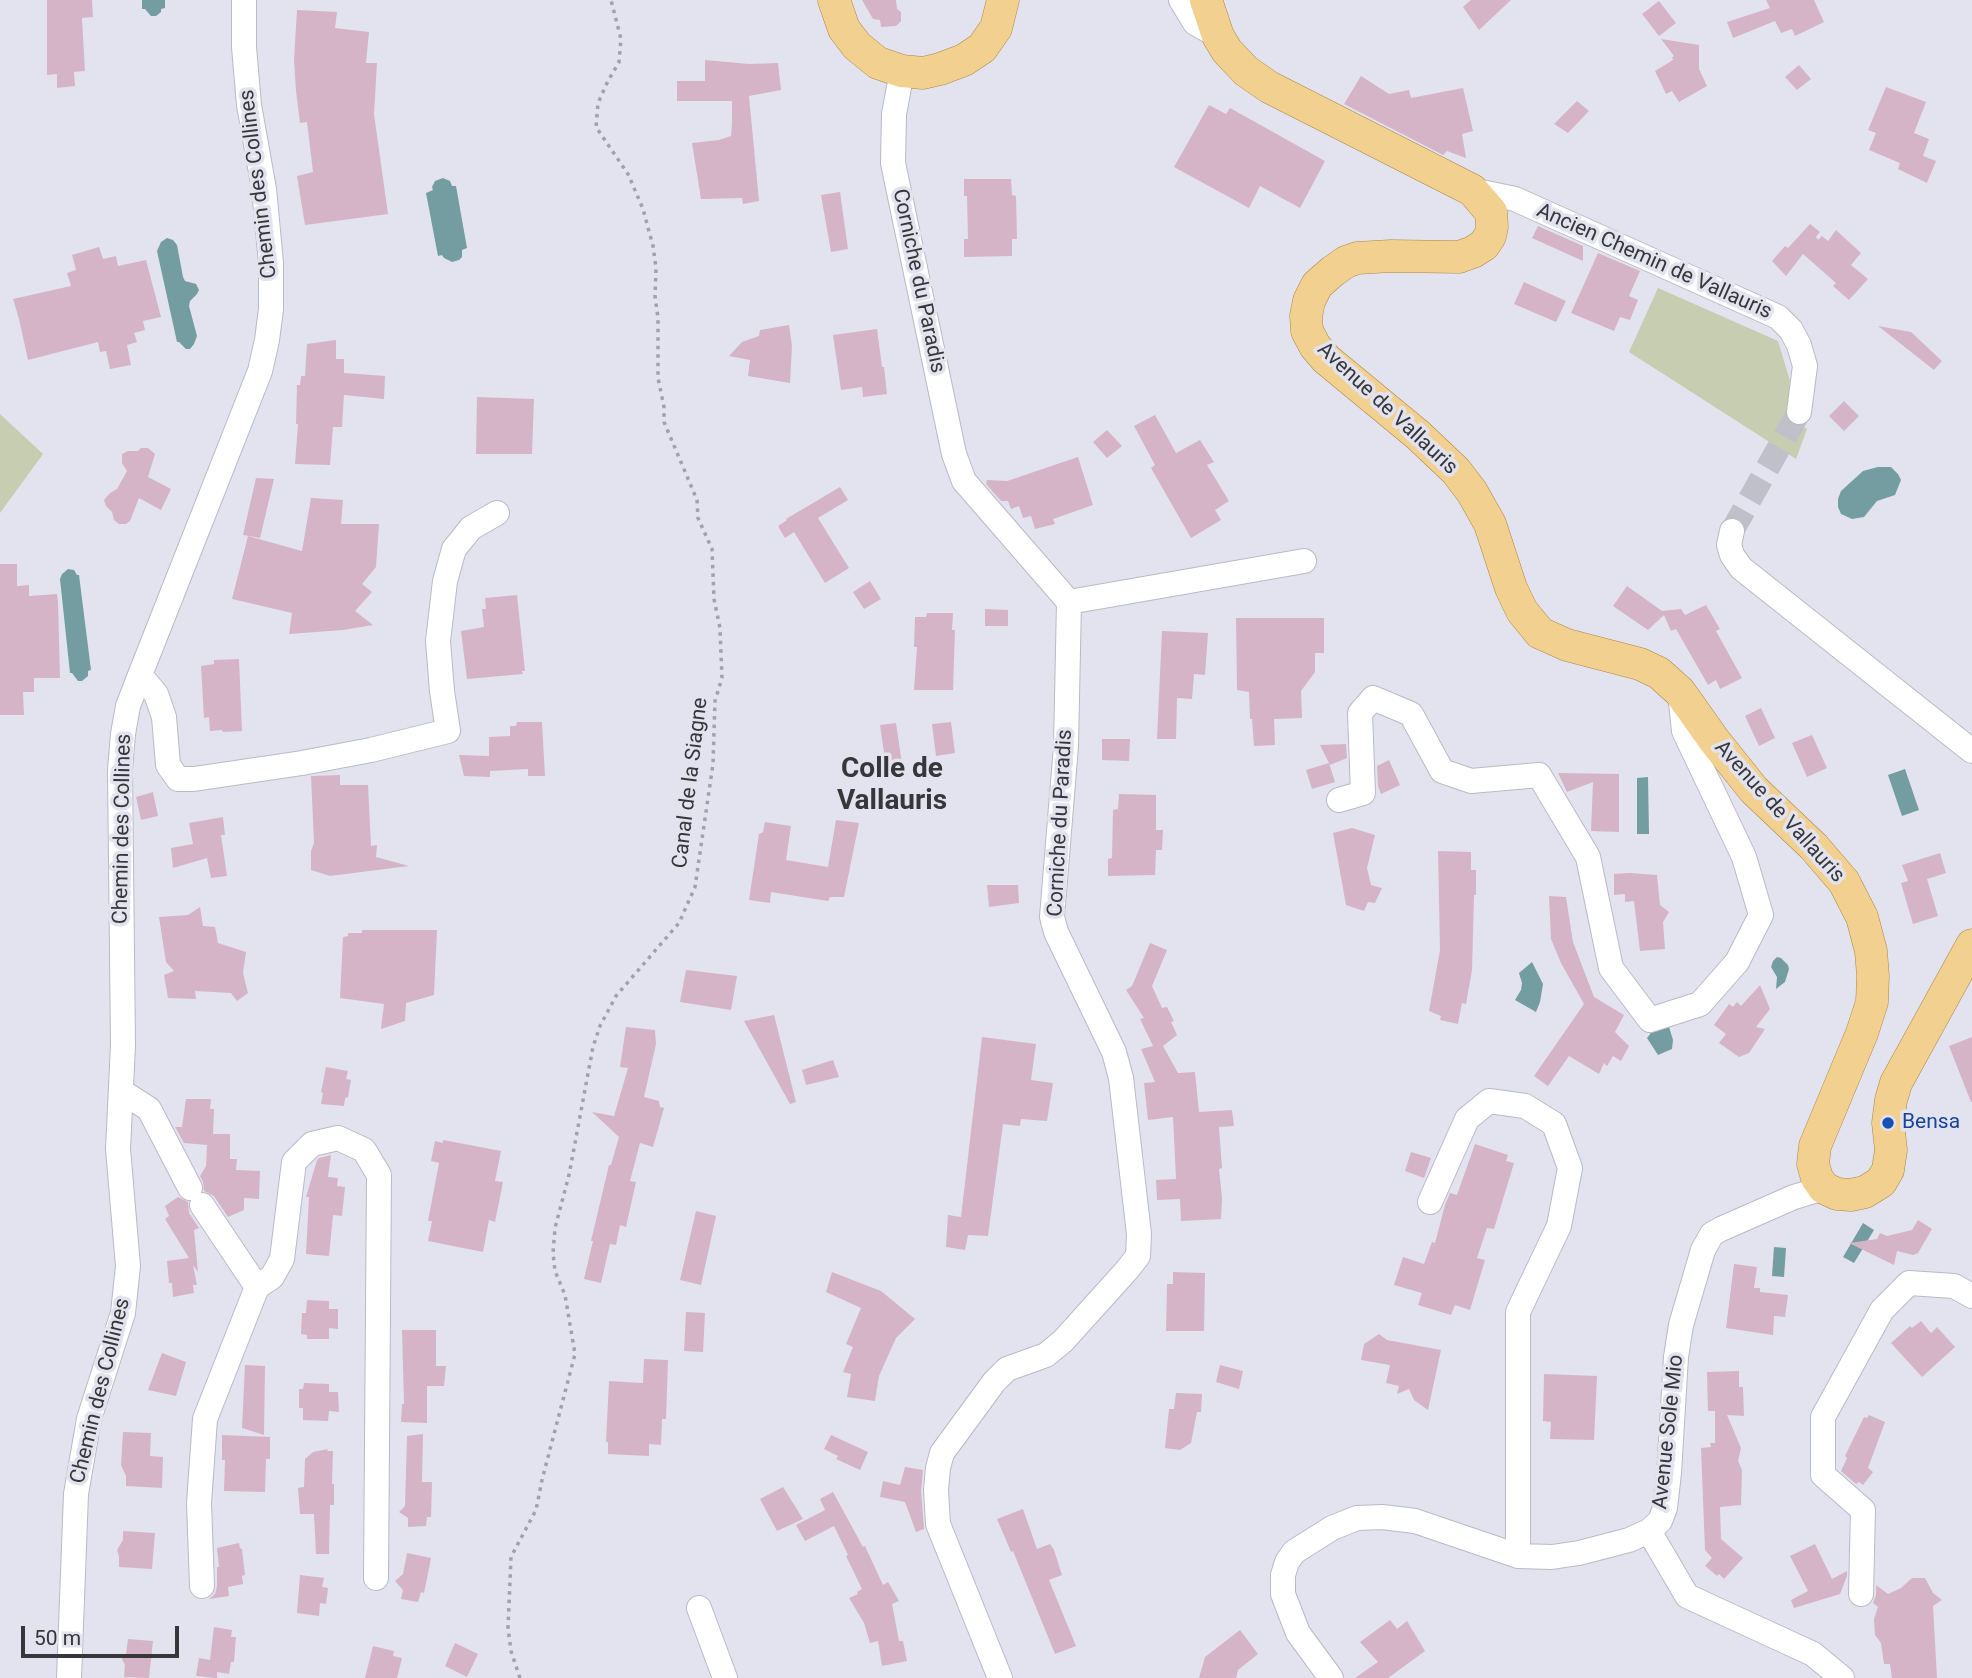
<!DOCTYPE html>
<style>
body{margin:0}
#map{position:relative;width:1972px;height:1678px;overflow:hidden;background:#e2e3ef;font-family:Roboto,sans-serif}
canvas{display:block}
.scale{position:absolute;left:21px;top:1626px;width:158px;height:32px;box-sizing:border-box;border:4px solid #36363b;border-top:0;padding-left:9px;font-size:21px;line-height:24px;white-space:nowrap;color:#36363b;-webkit-text-stroke:5px #e2e3ef;paint-order:stroke}
</style>
<div id="map">
<canvas width="1972" height="1678"></canvas>
<div class="scale">50 m</div>
</div>
<script>
const ctx = document.querySelector('canvas').getContext('2d');
ctx.lineJoin = 'round';
function fill(path, color) { ctx.fillStyle = color; ctx.fill(path, 'evenodd'); }
const shape = rows => new Path2D(rows.map(r => 'M' + r).join(''));
function trace(path, color, width, dash) { ctx.strokeStyle = color; ctx.lineWidth = width; ctx.lineCap = dash ? 'butt' : 'round'; ctx.setLineDash(dash || []); ctx.stroke(path); }
function write(font, color, halo, rows, align = 'center') {
  ctx.font = font + ' Roboto,sans-serif'; ctx.lineWidth = 7; ctx.setLineDash([]); ctx.textBaseline = 'middle'; ctx.strokeStyle = halo; ctx.fillStyle = color; for (const [text, x, y, turn = 0] of rows) {
    ctx.save(); ctx.translate(x, y); ctx.rotate((+turn || 0) * Math.PI / 180); ctx.textAlign = isNaN(turn) ? turn : align; if (halo) ctx.strokeText(text, 0, 0); ctx.fillText(text, 0, 0); ctx.restore();
  }
}
fill(shape([
 [1658,288,1778,341,1790,381,1789,405,1786,415,1807,429,1796,459,1629,352],
 [0,414,43,454,0,513]
]), '#c6cdb0');
fill(shape([
 [142,0,165,0,165,8,161,9,161,12,156,16,151,16,145,9,142,9],
 [443,178,450,181,452,186,456,186,467,248,462,250,462,257,459,260,452,262,444,258,442,255,438,256,426,193,433,190,432,187,435,181],
 [167,238,173,240,177,245,183,277,185,281,196,284,199,290,197,294,190,301,189,306,197,336,194,344,190,349,186,349,179,342,177,342,157,251,161,242],
 [1878,467,1891,467,1898,474,1901,480,1895,495,1877,501,1864,517,1852,519,1841,514,1838,507,1838,499,1841,491,1863,471],
 [68,569,74,570,77,575,79,575,91,670,88,671,88,676,82,681,78,681,72,673,70,673,60,579,62,574],
 [1905,769,1919,810,1902,816,1888,775],
 [1648,777,1649,834,1637,834,1637,778],
 [1777,957,1781,958,1788,965,1789,969,1785,982,1776,989,1777,977,1771,967,1773,961],
 [1532,962,1543,984,1540,1002,1536,1012,1515,1000,1521,990,1522,983,1519,973],
 [1669,1027,1673,1040,1672,1049,1658,1055,1647,1038,1654,1029],
 [1863,1223,1874,1230,1854,1263,1843,1257],
 [1774,1247,1786,1248,1784,1277,1772,1276]
]), '#739da0');
fill(shape([
 [47,0,92,0,93,17,82,18,85,71,74,72,75,86,57,88,57,74,47,75],
 [862,0,896,0,897,9,901,12,901,21,896,26,881,27,880,20,873,19],
 [1471,0,1511,0,1479,30,1463,7],
 [1766,0,1814,0,1824,22,1795,36,1792,29,1781,33,1775,21,1733,38,1727,22,1770,8],
 [1659,1,1676,23,1659,36,1642,14],
 [297,10,337,12,335,28,369,32,366,63,377,63,374,114,388,214,305,225,297,176,313,172,307,122,300,123,296,91,294,60],
 [1661,39,1699,45,1699,69,1707,86,1679,102,1672,91,1666,94,1655,71,1673,60,1672,57,1674,56],
 [705,60,749,64,778,63,781,90,749,96,759,201,743,204,742,198,701,199,692,143,719,140,731,136,732,123,732,101,677,101,677,81,705,81],
 [1799,65,1811,79,1797,90,1785,77],
 [1361,76,1389,94,1409,90,1411,98,1463,88,1473,131,1462,134,1466,158,1447,151,1443,155,1344,104],
 [1886,87,1926,102,1914,133,1929,139,1923,156,1936,161,1927,183,1898,169,1900,163,1869,150,1876,133,1868,130],
 [1577,101,1589,111,1568,133,1554,124],
 [1209,105,1226,114,1230,108,1325,161,1300,208,1260,186,1249,208,1174,167],
 [964,179,1011,179,1012,195,1016,196,1017,239,1012,239,1012,256,964,257,964,239,968,239,967,196,964,196],
 [840,192,848,249,831,252,821,195],
 [1810,224,1820,232,1816,237,1818,240,1822,236,1828,241,1836,230,1861,253,1851,265,1868,279,1849,300,1833,286,1836,283,1803,254,1786,276,1772,261,1785,246,1788,248],
 [1538,226,1583,246,1583,261,1532,238],
 [99,247,103,259,116,256,118,266,146,260,161,317,143,321,145,330,134,333,137,342,127,345,131,365,110,369,106,351,100,352,98,342,28,360,19,319,13,299,71,286,67,273,76,270,72,255],
 [1598,253,1640,271,1629,296,1638,300,1630,320,1620,317,1614,331,1571,313],
 [1524,282,1566,301,1556,322,1514,304],
 [789,325,792,346,790,383,748,376,750,360,729,356,742,342,759,336,760,330],
 [1878,326,1911,332,1942,361,1934,370],
 [877,329,882,367,884,367,887,394,863,397,862,387,841,390,833,335],
 [336,340,336,359,344,359,344,373,385,376,384,399,344,395,342,427,333,427,330,465,295,464,298,424,296,424,297,385,300,385,301,376,305,376,307,344],
 [477,397,534,399,532,454,476,454],
 [1844,401,1859,416,1844,431,1829,416],
 [1155,415,1176,453,1200,440,1214,462,1207,465,1229,501,1215,510,1221,520,1191,538,1151,468,1155,465,1134,426],
 [1107,430,1122,446,1107,458,1093,442],
 [141,448,148,448,155,454,148,477,171,489,161,510,139,498,130,521,126,524,119,524,114,520,112,512,106,506,104,500,110,493,117,489,127,471,122,463,122,454,128,451,138,451],
 [1078,457,1093,505,1053,519,1055,524,1035,529,1031,516,1023,518,1019,506,1011,509,1008,501,1001,501,986,484,987,480,1007,481],
 [256,478,274,479,260,538,243,535],
 [840,487,848,500,818,518,849,568,825,583,794,532,785,538,778,526,787,520,786,519],
 [311,498,343,500,341,524,379,524,376,567,362,584,372,592,355,611,373,625,343,630,289,634,292,613,232,599,248,536,302,551],
 [0,564,17,564,17,586,29,585,29,596,57,594,58,602,60,678,34,678,34,692,23,692,24,715,0,715],
 [870,581,881,599,864,609,853,592],
 [1627,586,1662,611,1681,609,1685,615,1706,605,1720,629,1716,631,1742,678,1720,689,1716,680,1708,685,1676,629,1671,631,1664,615,1648,630,1613,606],
 [517,595,525,671,522,671,523,674,467,679,461,631,484,627,482,609,486,609,485,598],
 [985,609,1008,610,1008,626,985,626],
 [927,613,953,613,952,630,955,630,953,690,914,690,917,647,914,647,915,617,926,617],
 [1236,618,1324,618,1324,653,1315,653,1315,672,1301,691,1302,718,1274,719,1275,745,1254,746,1252,719,1250,719,1249,692,1237,690],
 [1162,631,1208,633,1205,675,1194,674,1192,699,1177,698,1176,739,1157,739],
 [239,659,242,731,223,732,222,730,210,731,209,717,204,718,201,666,214,664,214,660],
 [1761,708,1775,738,1759,746,1745,716],
 [517,722,542,722,545,776,528,776,528,769,490,771,490,777,464,776,459,755,489,756,489,737,510,736,510,726,516,726],
 [951,722,955,753,936,756,932,724],
 [896,723,902,764,886,766,880,725],
 [1812,735,1827,768,1807,777,1792,743],
 [1102,739,1130,739,1129,761,1102,760],
 [1346,744,1347,758,1330,765,1320,745],
 [1389,760,1400,785,1381,794,1378,786,1377,766],
 [1329,763,1335,782,1312,789,1306,770],
 [1558,773,1619,774,1619,832,1591,831,1593,782,1567,792],
 [340,775,340,785,368,785,371,846,377,845,376,857,409,866,330,876,311,870,311,851,314,843,311,776],
 [153,792,158,816,141,820,136,797],
 [1119,794,1156,795,1156,830,1163,830,1162,850,1156,850,1155,875,1108,876,1108,859,1112,858,1113,810,1118,809],
 [223,817,225,835,221,835,227,876,211,878,207,858,173,868,171,848,193,844,189,823],
 [836,820,859,823,844,897,830,897,828,901,771,892,770,903,749,900,759,834,763,832,765,822,791,826,786,860,828,867],
 [1352,828,1375,835,1367,868,1371,885,1382,888,1375,903,1368,902,1364,911,1346,905,1333,833],
 [1438,851,1471,852,1471,870,1476,870,1476,895,1474,895,1472,970,1466,1004,1462,1003,1458,1024,1440,1020,1441,1016,1429,1011,1440,950],
 [1940,853,1946,873,1927,879,1938,916,1913,924,1901,883,1908,881,1902,865],
 [1630,873,1657,875,1660,905,1669,912,1663,922,1665,949,1640,951,1634,901,1625,902,1625,894,1614,895,1614,874],
 [987,885,1018,885,1019,903,989,907],
 [1549,896,1566,897,1573,942,1594,997,1624,1015,1615,1032,1629,1046,1621,1061,1613,1056,1607,1066,1604,1063,1599,1074,1569,1056,1548,1086,1534,1076,1584,1004,1561,963,1551,939],
 [200,907,203,926,215,927,218,943,246,952,243,973,248,993,237,1001,231,993,195,991,196,999,168,998,164,975,174,971,166,962,159,917,188,915],
 [362,930,437,930,434,995,406,1003,405,1021,381,1029,384,1004,340,998,343,937,348,936,348,933,362,933],
 [1150,943,1167,950,1152,986,1162,1008,1167,1007,1174,1021,1171,1022,1177,1035,1163,1046,1178,1073,1195,1072,1199,1112,1232,1110,1234,1126,1219,1127,1222,1168,1219,1169,1222,1198,1221,1219,1181,1221,1180,1199,1157,1200,1156,1180,1176,1179,1173,1117,1148,1120,1144,1083,1155,1082,1141,1049,1153,1046,1140,1019,1144,1018,1126,990,1132,986],
 [686,970,737,976,731,1010,680,1002],
 [1760,985,1770,1009,1756,1027,1765,1029,1749,1053,1739,1057,1719,1043,1726,1034,1714,1025,1729,1004,1733,1007,1737,1002,1741,1006],
 [774,1015,796,1102,790,1104,744,1021],
 [626,1027,655,1030,656,1044,644,1097,659,1101,660,1107,664,1108,653,1147,640,1143,630,1181,636,1182,626,1227,620,1225,616,1245,610,1244,601,1283,584,1279,593,1241,591,1241,609,1165,611,1165,619,1137,592,1112,614,1116,628,1068,620,1067],
 [982,1037,1036,1044,1031,1080,1053,1083,1047,1121,1021,1119,1020,1126,1003,1124,988,1236,968,1235,965,1250,946,1247,948,1215,961,1217],
 [1972,1037,1972,1102,1971,1102,1949,1046],
 [833,1060,839,1077,806,1085,802,1070],
 [326,1067,348,1071,346,1079,351,1080,348,1097,345,1098,344,1106,321,1104,323,1093,321,1092],
 [186,1099,211,1099,210,1109,214,1109,213,1134,230,1134,230,1159,237,1159,236,1170,260,1171,259,1199,244,1198,244,1210,228,1217,214,1196,204,1191,203,1182,200,1176,206,1166,207,1145,184,1143,175,1127,182,1127],
 [443,1140,501,1151,495,1181,503,1182,495,1222,489,1220,483,1252,428,1241,432,1221,428,1221,439,1163,431,1161,435,1141,443,1143],
 [1475,1144,1508,1155,1506,1161,1514,1163,1494,1229,1487,1228,1477,1258,1485,1260,1470,1310,1455,1305,1451,1315,1418,1305,1422,1293,1394,1285,1403,1257,1424,1264,1432,1242,1435,1243,1445,1205,1450,1193,1457,1195],
 [1411,1152,1431,1158,1424,1178,1405,1171],
 [331,1155,328,1177,338,1178,337,1186,345,1187,342,1216,333,1215,329,1256,306,1254,309,1197,306,1197,317,1160,319,1158],
 [178,1197,188,1202,189,1213,199,1228,194,1230,198,1272,193,1265,197,1285,193,1285,194,1293,173,1297,172,1283,169,1283,167,1261,189,1258,165,1219,169,1216,165,1206],
 [696,1211,716,1216,701,1285,680,1280],
 [1918,1220,1932,1229,1918,1253,1913,1255,1897,1251,1894,1265,1849,1243,1877,1239,1880,1233,1887,1236,1912,1230],
 [1734,1264,1757,1267,1754,1288,1760,1288,1760,1292,1788,1295,1785,1317,1774,1316,1773,1335,1726,1328],
 [832,1272,881,1291,915,1319,896,1338,879,1376,875,1401,847,1397,851,1374,843,1372,853,1347,846,1344,861,1308,826,1292],
 [1173,1272,1205,1273,1204,1331,1166,1331,1167,1284,1173,1284],
 [307,1300,329,1301,329,1309,338,1309,338,1329,329,1328,329,1339,307,1339,307,1335,301,1334,302,1313,306,1313],
 [686,1312,705,1313,703,1352,684,1351],
 [1921,1321,1931,1333,1937,1327,1955,1347,1922,1377,1891,1343,1910,1326,1912,1328],
 [402,1330,436,1330,436,1366,446,1366,444,1386,427,1386,427,1423,401,1422,402,1404,404,1404],
 [1379,1334,1387,1340,1441,1350,1428,1410,1414,1400,1409,1389,1397,1394,1399,1386,1386,1383,1390,1365,1361,1360,1364,1344],
 [162,1353,186,1362,176,1396,148,1390],
 [644,1359,668,1360,666,1419,662,1419,661,1445,649,1444,649,1456,608,1454,608,1442,606,1442,609,1381,643,1383],
 [245,1365,265,1366,264,1435,242,1428],
 [1220,1365,1243,1371,1239,1389,1216,1382],
 [1739,1371,1739,1387,1743,1387,1744,1416,1727,1415,1741,1448,1738,1461,1742,1470,1741,1505,1720,1507,1721,1539,1743,1558,1724,1579,1719,1574,1717,1576,1705,1566,1712,1558,1705,1550,1701,1448,1711,1447,1710,1443,1715,1443,1715,1411,1708,1411,1707,1372],
 [1544,1374,1597,1376,1594,1440,1550,1439,1551,1422,1543,1421],
 [304,1383,329,1384,329,1392,338,1392,339,1412,329,1411,328,1421,303,1420,303,1408,299,1408,299,1389,303,1389],
 [1176,1393,1202,1394,1201,1412,1197,1412,1191,1443,1180,1450,1165,1448,1169,1409,1174,1409],
 [1869,1415,1885,1422,1868,1468,1873,1472,1863,1485,1859,1482,1856,1484,1841,1471,1847,1458,1845,1456,1864,1417,1867,1418],
 [123,1432,151,1433,150,1456,163,1457,162,1488,126,1486,126,1476,121,1465],
 [423,1434,422,1482,432,1482,431,1517,427,1517,426,1526,408,1527,408,1518,399,1512,405,1506,407,1436],
 [222,1435,270,1437,270,1459,266,1459,265,1492,224,1491,225,1460,222,1460],
 [831,1435,868,1452,860,1470,836,1459,838,1456,824,1449],
 [328,1449,327,1451,333,1451,332,1484,334,1484,334,1505,330,1505,329,1554,316,1554,314,1514,300,1514,298,1488,304,1487,305,1459,313,1452],
 [905,1467,923,1470,921,1491,924,1529,916,1532,905,1502,880,1497,883,1481,900,1485],
 [783,1487,803,1519,777,1531,760,1499],
 [833,1492,863,1547,865,1546,883,1585,888,1582,899,1601,892,1604,899,1641,903,1641,907,1661,882,1666,878,1641,870,1643,864,1623,849,1598,858,1594,857,1592,862,1589,846,1556,848,1555,834,1526,805,1541,796,1525,825,1510,820,1499],
 [1023,1509,1037,1549,1050,1544,1054,1550,1062,1575,1049,1580,1076,1646,1055,1654,1013,1551,1011,1552,997,1519],
 [123,1531,155,1533,152,1569,119,1567,119,1556,117,1550,123,1540],
 [239,1543,240,1548,242,1549,245,1575,242,1576,243,1584,228,1587,229,1596,209,1599,215,1594,217,1586,217,1567,219,1567,217,1548],
 [1815,1544,1832,1579,1847,1571,1847,1576,1840,1594,1794,1608,1791,1600,1808,1591,1790,1556],
 [407,1553,431,1558,424,1593,421,1592,418,1602,401,1599,403,1590,395,1581,403,1574],
 [300,1575,324,1578,322,1587,328,1588,326,1604,320,1603,319,1616,297,1613],
 [1912,1578,1925,1578,1933,1593,1942,1600,1933,1606,1937,1678,1892,1678,1890,1664,1884,1664,1881,1643,1875,1635,1874,1619,1878,1607,1873,1603,1876,1595,1876,1585,1888,1594,1901,1588],
 [1390,1620,1397,1629,1407,1621,1425,1651,1388,1678,1355,1678,1378,1662,1360,1642],
 [214,1627,232,1630,231,1637,236,1637,234,1662,231,1662,229,1674,217,1672,217,1678,196,1676,199,1658,210,1660],
 [1240,1630,1258,1654,1238,1670,1236,1678,1199,1678,1205,1657],
 [128,1639,153,1641,149,1678,124,1677,125,1665,121,1657,126,1654],
 [455,1643,478,1654,467,1677,445,1666],
 [373,1646,394,1651,393,1656,402,1658,397,1678,365,1678]
]), '#d5b4c8');
trace(shape([
 [1732,531,1799,412]
]), '#c0c0cb', 24, [24, 12]);
const minor = shape([
 [1181,0,1195,23,1218,36],
 [902,71,894,114,893,163,954,454,964,481,1069,602,1066,746,1052,917,1056,932,1114,1052,1121,1078,1139,1234,1138,1256,1127,1270,1063,1341,1046,1355,1007,1369,994,1382,942,1453,938,1468,936,1490,938,1524,1000,1678],
 [1472,190,1515,199,1778,317,1791,330,1799,345,1805,366,1799,412],
 [1732,531,1729,545,1732,555,1741,568,1972,751],
 [1069,602,1304,561],
 [140,675,156,694,164,717,168,765,178,779,194,779,302,763,371,750,448,731,442,691,438,641,445,581,454,549,471,528,497,513],
 [1339,800,1363,793,1360,713,1373,698,1411,714,1442,771,1471,781,1539,775,1588,857,1611,968,1650,1020,1700,1004,1737,962,1761,915,1744,857,1684,731,1680,693],
 [121,1091,149,1109,190,1188],
 [1430,1202,1467,1119,1489,1101,1525,1106,1554,1124,1570,1168,1559,1226,1518,1312,1518,1556],
 [202,1205,257,1287,272,1277,282,1259,294,1162,312,1144,338,1138,364,1150,379,1175,376,1578],
 [1649,1531,1687,1596,1813,1654,1842,1678],
 [202,1586,199,1503,205,1419,257,1287],
 [1861,1594,1863,1510,1823,1475,1823,1417,1882,1310,1909,1283,1954,1286,1972,1296],
 [699,1608,725,1678],
 [69,1678,76,1494,89,1419,123,1313,128,1266,118,1149,123,1045,120,770,123,734,128,706,140,675,260,371,267,340,271,309,271,263,264,189,249,105,244,47,244,0],
 [1331,1678,1298,1633,1283,1594,1283,1575,1287,1562,1294,1552,1332,1528,1357,1518,1382,1517,1415,1521,1518,1556,1552,1557,1579,1553,1629,1540,1649,1531,1660,1521,1665,1508,1669,1473,1676,1357,1681,1325,1703,1250,1712,1234,1721,1229,1794,1197,1824,1188]
]);
const major = shape([
 [834,0,844,29,857,46,878,63,902,71,923,73,940,69,964,60,982,48,996,28,1003,0],
 [1206,0,1218,36,1227,51,1246,71,1269,87,1472,190,1491,212,1492,227,1490,236,1484,245,1473,252,1459,257,1391,256,1357,258,1346,262,1333,271,1317,285,1309,301,1306,316,1307,331,1315,346,1326,359,1418,435,1456,471,1472,492,1490,524,1511,588,1522,611,1540,633,1567,645,1640,664,1659,673,1680,692,1714,740,1754,790,1814,847,1844,882,1862,917,1871,951,1873,976,1872,1002,1862,1033,1815,1146,1813,1164,1817,1178,1824,1188,1837,1194,1851,1195,1865,1192,1881,1182,1888,1170,1891,1150,1888,1123,1891,1100,1896,1083,1972,945]
]);
trace(minor, '#b8bac5', 26);
trace(major, '#aa8642', 33);
trace(shape([
 [520,1678,511,1651,508,1628,511,1557,536,1510,542,1480,575,1354,565,1295,555,1271,553,1253,555,1228,569,1175,593,1047,600,1026,616,996,679,923,695,887,713,764,715,701,722,678,720,628,714,599,712,549,698,518,697,500,664,422,664,407,658,378,658,318,655,296,656,268,653,246,643,209,628,174,596,127,598,103,608,81,619,62,621,39,611,0]
]), '#a0a1aa', 3.5, [3.5, 5]);
trace(minor, '#fff', 24);
trace(major, '#f2d090', 32);
for (const [x, y, r, color] of [
 [1888,1123,7,"#1a4fb4"]
]) { const dot = new Path2D(); dot.arc(x, y, r, 0, 2 * Math.PI); ctx.fillStyle = color; ctx.fill(dot); trace(dot, '#e2e3ef', 2.5); }
write('21px', '#36363b', '#e2e3ef', [
 ["Chemin des Collines",259,184,-97],
 ["Ancien Chemin de Vallauris",1654,262,24],
 ["Corniche du Paradis",918,281,78],
 ["Avenue de Vallauris",1387,409,43],
 ["Canal de la Siagne",691,783,-83],
 ["Avenue de Vallauris",1779,812,48],
 ["Corniche du Paradis",1061,823,-87],
 ["Chemin des Collines",123,829,-89],
 ["Chemin des Collines",101,1391,-76],
 ["Avenue Sole Mio",1669,1432,-84]
]);
write('21px', '#164399', '#e2e3ef', [
 ["Bensa",1902,1123]
], 'left');
write('bold 28px', '#36363b', '#e2e3ef', [
 ["Colle de",892,770],
 ["Vallauris",892,802]
]);
</script>
